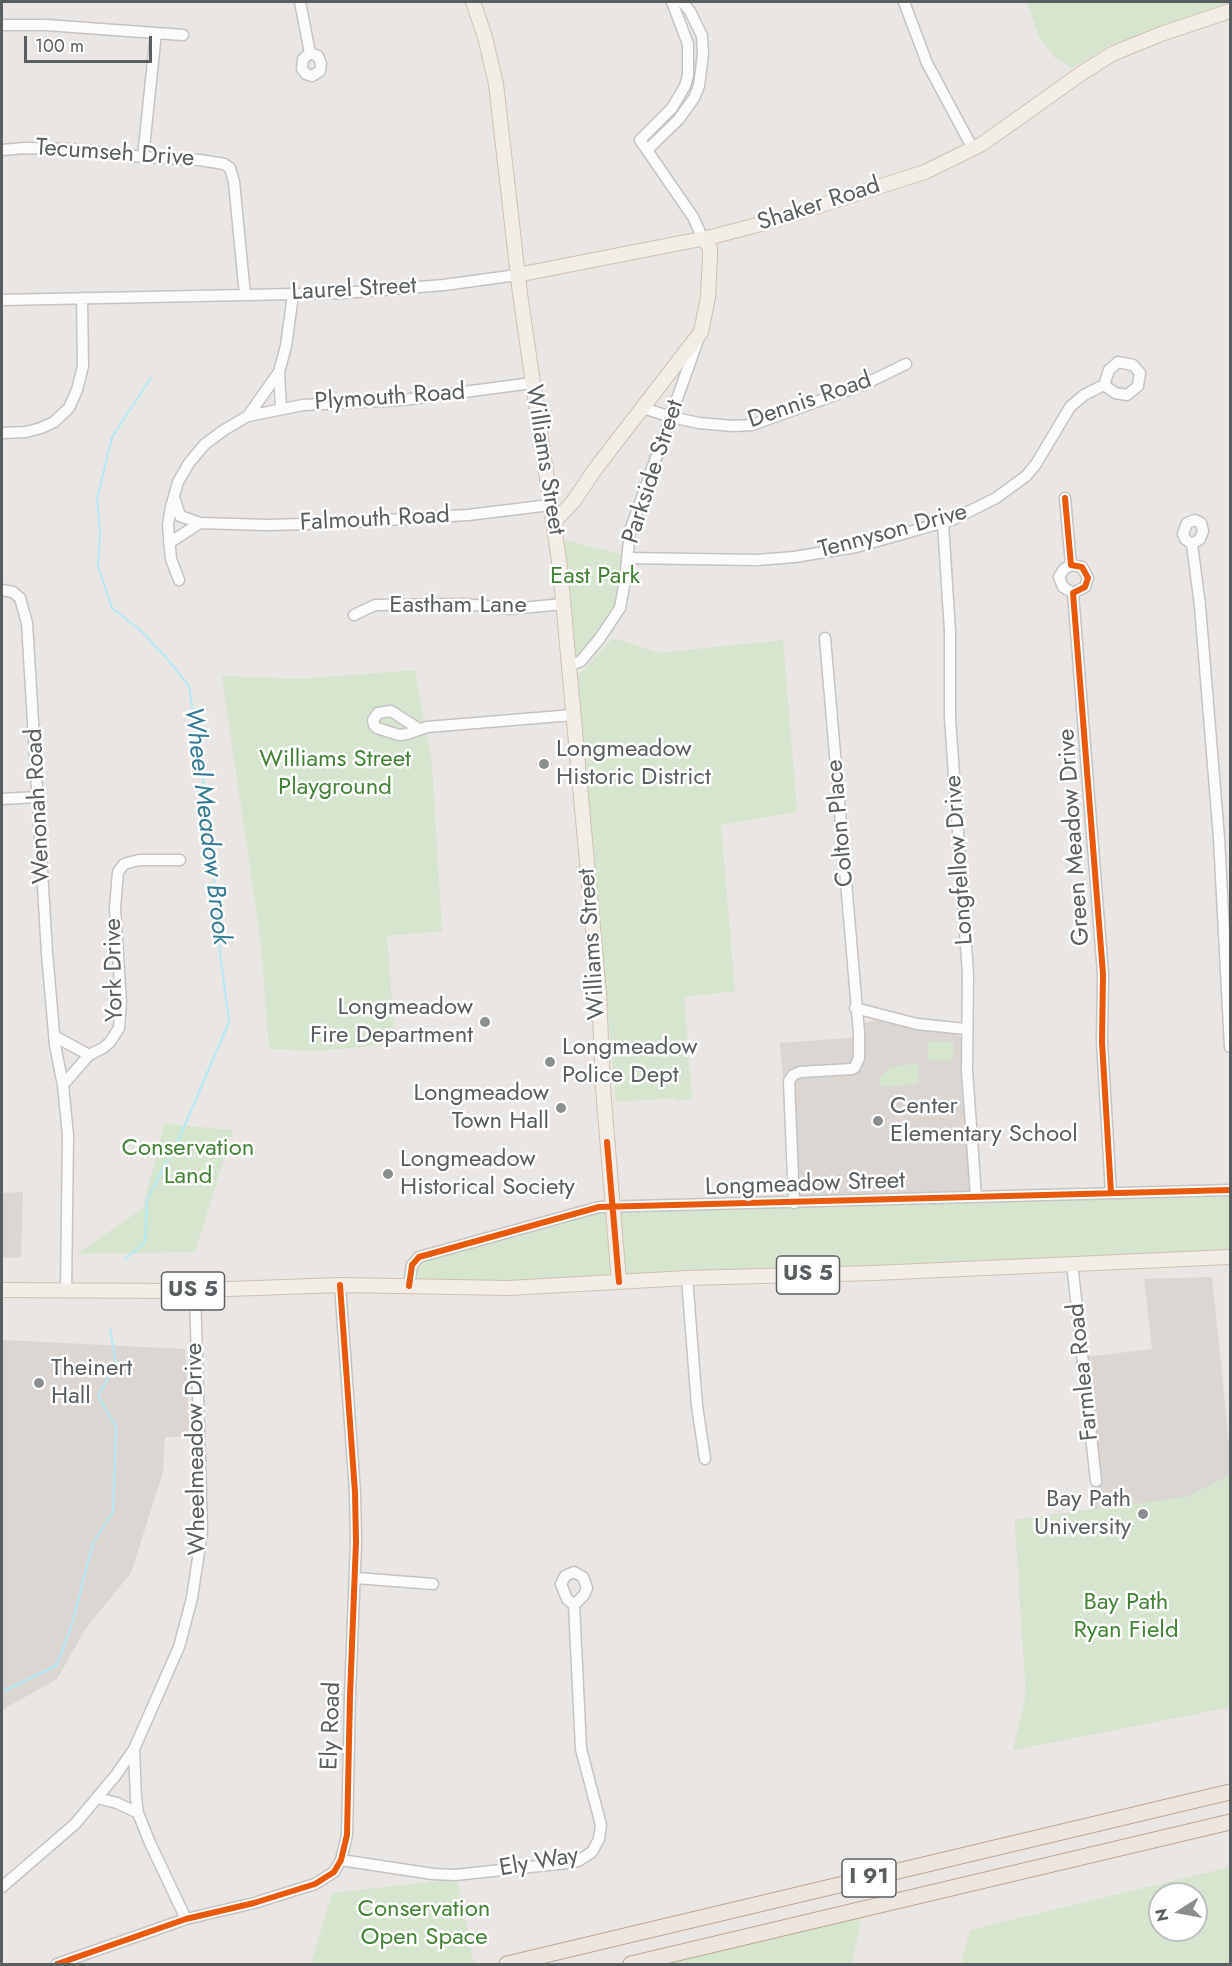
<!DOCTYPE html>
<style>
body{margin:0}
#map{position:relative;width:1232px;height:1966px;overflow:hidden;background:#e9e6e3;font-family:Jost,sans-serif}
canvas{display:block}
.frame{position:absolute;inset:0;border:3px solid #595e61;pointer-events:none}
.north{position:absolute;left:1148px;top:1882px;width:60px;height:60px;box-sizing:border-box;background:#fff;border:2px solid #bdbfc0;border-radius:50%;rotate:259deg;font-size:16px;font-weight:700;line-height:24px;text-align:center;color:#595e61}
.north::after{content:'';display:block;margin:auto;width:21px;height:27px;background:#8b8e8e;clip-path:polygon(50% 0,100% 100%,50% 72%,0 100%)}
.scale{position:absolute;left:24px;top:36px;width:128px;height:27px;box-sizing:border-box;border:3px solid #595e61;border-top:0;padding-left:8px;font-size:18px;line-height:21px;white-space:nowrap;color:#595e61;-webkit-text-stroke:4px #fff;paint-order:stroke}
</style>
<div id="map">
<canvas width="1232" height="1966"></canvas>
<div class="frame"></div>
<div class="north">N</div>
<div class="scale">100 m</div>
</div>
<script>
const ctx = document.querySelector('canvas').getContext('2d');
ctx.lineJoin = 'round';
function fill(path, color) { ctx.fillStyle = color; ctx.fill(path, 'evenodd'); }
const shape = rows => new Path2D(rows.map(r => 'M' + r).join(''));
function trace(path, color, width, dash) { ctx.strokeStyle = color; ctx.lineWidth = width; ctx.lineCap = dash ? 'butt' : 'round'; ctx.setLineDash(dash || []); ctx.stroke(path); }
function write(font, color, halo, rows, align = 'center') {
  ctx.font = font + ' Jost,sans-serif'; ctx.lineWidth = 5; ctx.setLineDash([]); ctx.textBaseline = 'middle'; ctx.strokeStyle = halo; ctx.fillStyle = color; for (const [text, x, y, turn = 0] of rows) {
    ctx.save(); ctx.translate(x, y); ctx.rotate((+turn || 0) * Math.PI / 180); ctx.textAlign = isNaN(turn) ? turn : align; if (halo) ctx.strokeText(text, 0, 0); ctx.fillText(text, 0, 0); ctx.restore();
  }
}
fill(shape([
 [874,1020,918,1030,956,1034,962,1038,976,1197,794,1203,780,1043,863,1037,865,1023],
 [23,1192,21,1257,2,1258,2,1193],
 [1212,1277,1230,1453,1230,1707,1013,1750,1026,1695,1015,1520,1094,1509,1085,1427,1086,1357,1152,1349,1144,1279],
 [2,1340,185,1349,190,1437,165,1437,163,1472,131,1573,86,1628,57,1679,2,1710]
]), '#dbd6d2');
fill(shape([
 [1027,2,1230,2,1230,3,1108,46,1073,68,1055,58,1039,37],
 [564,540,624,555,615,613,580,657,575,656],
 [613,638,659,653,783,640,797,812,721,825,735,991,684,997,692,1099,677,1100,674,1098,616,1102,577,677],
 [415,670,432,765,442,931,387,936,395,1044,317,1051,269,1049,261,944,222,676,301,679],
 [928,1041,953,1042,953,1061,927,1060],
 [918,1063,919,1084,880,1087,879,1078,891,1067],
 [164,1124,233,1130,195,1252,77,1254,143,1208],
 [1230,1190,1230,1257,409,1286,412,1265,582,1211],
 [1230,1475,1230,1707,1013,1750,1026,1695,1015,1520,1186,1497],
 [1230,1867,1230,1964,961,1964,970,1930],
 [1160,1894,1196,1894,1196,1930,1160,1930],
 [457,1879,474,1964,311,1964,332,1893],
 [864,1904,852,1964,615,1964]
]), '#d6e5ce');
trace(shape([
 [125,1259,145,1242,147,1200,181,1134,229,1022,220,953,210,826,189,686,164,655,139,629,112,608,98,566,100,534,97,499,112,437,151,378],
 [2,1692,57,1665,72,1624,93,1543,113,1512,116,1427,98,1396,116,1364,110,1329]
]), '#b4eaf6', 2);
const minor = shape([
 [300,2,310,53],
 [672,2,688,44,688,75,685,86,672,108,640,140,693,217,703,239],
 [904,2,927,63,973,149],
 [2,25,46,25,183,35],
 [310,53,318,56,321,63,320,71,312,76,306,74,302,69,303,59,310,53],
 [2,150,25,148,70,149,143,157,200,160,224,164,230,168,234,182,245,295],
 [647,150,679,119,694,98,699,86,703,54,702,36,690,11,682,2],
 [143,157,156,33],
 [2,300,343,293,444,285,517,275],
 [1118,362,1133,365,1140,373,1138,386,1127,395,1115,393,1104,385,1109,370,1118,362],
 [279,372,281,408],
 [643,408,671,417,699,423,733,426,752,425,863,385,906,364],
 [248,416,303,405,403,400,532,383],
 [2,433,26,432,41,428,54,422,69,408,77,390,83,366,82,298],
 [1065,498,1071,565,1082,567,1088,578,1085,587,1073,593,1103,974,1102,1042,1111,1193],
 [175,500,180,516,200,523],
 [943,523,950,631,950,718,968,974,967,1070,976,1197],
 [169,543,200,523,267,525,339,523,468,515,550,505],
 [1192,544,1200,539,1203,531,1201,523,1195,520,1187,523,1183,534,1185,539,1192,544,1200,606,1219,838,1230,1047],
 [627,558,757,560,794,557,856,547,952,520,996,498,1026,476,1036,464,1070,407,1084,395,1104,385],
 [1071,565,1064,569,1059,577,1063,587,1073,593],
 [179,580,171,559,168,525,171,507,178,482,189,463,205,444,224,430,248,416,279,372,286,346,293,295],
 [2,590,13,592,20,598,27,623,47,953,55,1045,63,1085],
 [354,615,375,605,465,604,511,609,563,604],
 [569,666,581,661,600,638,620,608,625,580,630,531,699,337],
 [419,729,391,711,378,713,373,720,374,725,377,728,399,735,407,734,427,727,573,715],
 [2,799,37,797],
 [855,1008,917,1024,966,1029],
 [54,1036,89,1055],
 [794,1203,789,1081,793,1075,800,1072,852,1069,855,1067,859,1058,859,1033,825,638],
 [1072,1263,1096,1481],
 [687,1278,697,1406,705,1459],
 [409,1286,412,1265,419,1257,599,1207,1230,1190],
 [66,1292,68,1135,63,1085,89,1055,103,1048,110,1042,119,1028,121,1002,115,908,118,872,124,864,139,860,180,860],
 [356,1578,433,1584],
 [134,1750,136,1798,138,1813,150,1843,186,1919],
 [97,1798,117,1803,138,1813],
 [341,1860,433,1874,455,1875,567,1863,578,1861,592,1852,599,1839,601,1825,581,1749,574,1605,584,1595,587,1588,583,1577,574,1572,565,1576,561,1584,567,1599,574,1605],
 [2,1887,75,1824,116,1775,134,1749,179,1647,192,1598,202,1532,195,1291],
 [57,1964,186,1919,254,1903,315,1884,334,1872,341,1860,347,1835,350,1696,356,1542,355,1492,340,1285]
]);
const major = shape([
 [473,2,485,37,496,84,520,294,560,568,599,993,603,1088,619,1282],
 [517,275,711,237,765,223,925,172,982,144,1082,73,1112,54,1161,34,1230,11],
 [553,523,573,502,596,468,701,332,708,297,710,257,710,248,703,239],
 [2,1290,173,1291,340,1285,509,1288,687,1278,874,1273,1230,1257]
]);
const highway = shape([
 [507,1964,1230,1792],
 [631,1964,1230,1822]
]);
trace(minor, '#c5c4c4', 13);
trace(major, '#d1c0b1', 16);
trace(highway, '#c0a691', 17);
trace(minor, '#fcfbfb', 10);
trace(major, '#f2ede6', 14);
trace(highway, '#ede6df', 15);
trace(shape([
 [1065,498,1071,565,1082,567,1088,578,1085,587,1073,593,1103,974,1102,1042,1111,1193],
 [607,1142,619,1282],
 [409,1286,412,1265,419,1257,599,1207,1230,1190],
 [57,1964,186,1919,254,1903,315,1884,334,1872,341,1860,347,1835,350,1696,356,1542,355,1492,340,1285]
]), '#e8590c', 6);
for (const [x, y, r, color] of [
 [544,764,6,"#8b8e8e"],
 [485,1022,6,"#8b8e8e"],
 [550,1062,6,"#8b8e8e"],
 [561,1108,6,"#8b8e8e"],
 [878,1121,6,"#8b8e8e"],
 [388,1174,6,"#8b8e8e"],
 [39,1383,6,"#8b8e8e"],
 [1143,1514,6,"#8b8e8e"]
]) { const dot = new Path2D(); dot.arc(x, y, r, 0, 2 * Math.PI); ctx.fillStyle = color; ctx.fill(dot); trace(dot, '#fff', 2); }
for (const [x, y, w] of [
 [808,1275,63],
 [193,1291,63],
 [869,1878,54]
]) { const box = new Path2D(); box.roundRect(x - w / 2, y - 19, w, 38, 4.5); ctx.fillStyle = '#fff'; ctx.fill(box); trace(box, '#595e61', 1.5); }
write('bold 22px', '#595e61', null, [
 ["US 5",808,1275],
 ["US 5",193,1291],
 ["I 91",869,1878]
]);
write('24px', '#595e61', '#fff', [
 ["Tecumseh Drive",115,154,4],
 ["Shaker Road",819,205,-18],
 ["Laurel Street",354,290,-3],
 ["Plymouth Road",390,398,-4],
 ["Dennis Road",810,401,-19],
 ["Williams Street",544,460,81],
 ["Parkside Street",654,472,-72],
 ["Falmouth Road",375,520,-3],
 ["Tennyson Drive",893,532,-15],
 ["Eastham Lane",458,606],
 ["Wenonah Road",39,806,-93],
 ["Colton Place",841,823,-95],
 ["Green Meadow Drive",1075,837,-94],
 ["Longfellow Drive",960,860,-94],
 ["Williams Street",593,944,-94],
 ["York Drive",115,970,-91],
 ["Longmeadow Street",805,1185,-2],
 ["Farmlea Road",1084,1372,-96],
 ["Wheelmeadow Drive",197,1449,-91],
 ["Ely Road",332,1726,-88],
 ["Ely Way",539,1863,-10]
]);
write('24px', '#448335', '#fff', [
 ["East Park",595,577],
 ["Williams Street",335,760],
 ["Playground",335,788],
 ["Conservation",188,1149],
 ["Land",188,1177],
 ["Bay Path",1126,1603],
 ["Ryan Field",1126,1631],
 ["Conservation",424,1910],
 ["Open Space",424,1938]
]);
write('24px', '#595e61', '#fff', [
 ["Longmeadow",556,750],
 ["Historic District",556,778],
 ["Longmeadow",473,1008,"right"],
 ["Fire Department",473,1036,"right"],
 ["Longmeadow",562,1048],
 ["Police Dept",562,1076],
 ["Longmeadow",549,1094,"right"],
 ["Town Hall",549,1122,"right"],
 ["Center",890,1107],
 ["Elementary School",890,1135],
 ["Longmeadow",400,1160],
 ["Historical Society",400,1188],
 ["Theinert",51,1369],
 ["Hall",51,1397],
 ["Bay Path",1131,1500,"right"],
 ["University",1131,1528,"right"]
], 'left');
write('italic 26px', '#357b94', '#fff', [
 ["Wheel Meadow Brook",206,826,83]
]);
</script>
